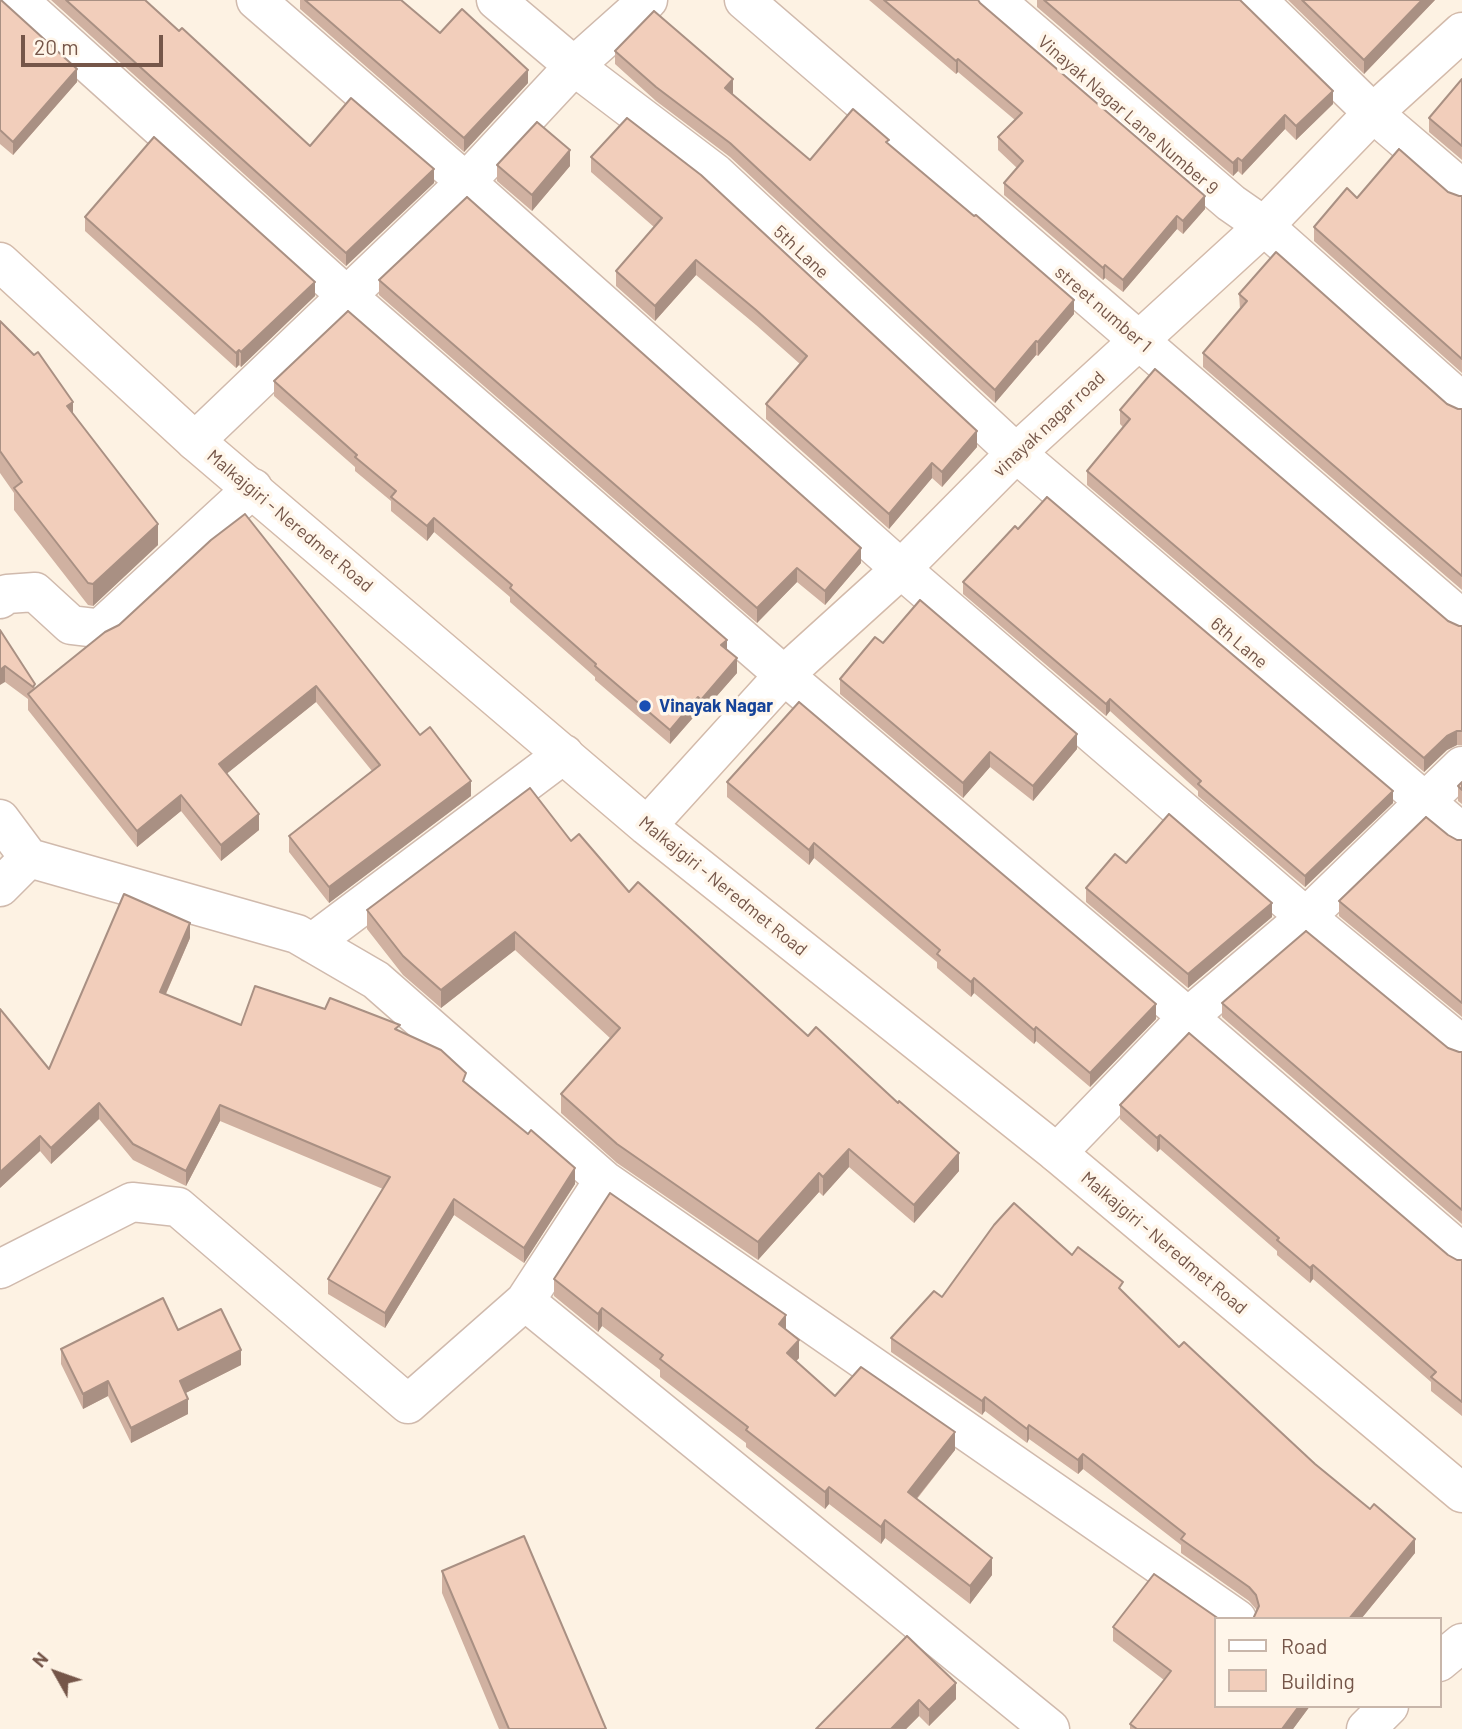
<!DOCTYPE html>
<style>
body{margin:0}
#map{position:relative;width:1462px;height:1729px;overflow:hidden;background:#fdf2e3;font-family:Barlow,sans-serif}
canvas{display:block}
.legend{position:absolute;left:1214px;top:1617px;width:228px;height:91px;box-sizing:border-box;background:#fff6ea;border:2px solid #c8b6aa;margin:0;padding:9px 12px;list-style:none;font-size:21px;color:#755649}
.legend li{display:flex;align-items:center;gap:14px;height:35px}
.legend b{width:35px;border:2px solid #c8b6aa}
.north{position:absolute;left:21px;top:1638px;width:70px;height:70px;-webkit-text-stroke:5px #fff6ea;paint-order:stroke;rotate:310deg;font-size:19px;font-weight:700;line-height:28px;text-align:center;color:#755649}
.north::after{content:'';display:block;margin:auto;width:24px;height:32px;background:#755649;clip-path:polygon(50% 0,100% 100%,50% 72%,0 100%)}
.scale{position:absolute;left:21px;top:35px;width:142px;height:32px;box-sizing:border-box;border:4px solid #755649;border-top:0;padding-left:9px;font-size:21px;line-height:24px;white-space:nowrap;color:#755649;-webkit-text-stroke:5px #fff6ea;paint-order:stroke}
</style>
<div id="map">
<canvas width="1462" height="1729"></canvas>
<ul class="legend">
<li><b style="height:9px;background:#fff"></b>Road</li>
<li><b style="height:19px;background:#f2cebb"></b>Building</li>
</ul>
<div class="north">N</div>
<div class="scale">20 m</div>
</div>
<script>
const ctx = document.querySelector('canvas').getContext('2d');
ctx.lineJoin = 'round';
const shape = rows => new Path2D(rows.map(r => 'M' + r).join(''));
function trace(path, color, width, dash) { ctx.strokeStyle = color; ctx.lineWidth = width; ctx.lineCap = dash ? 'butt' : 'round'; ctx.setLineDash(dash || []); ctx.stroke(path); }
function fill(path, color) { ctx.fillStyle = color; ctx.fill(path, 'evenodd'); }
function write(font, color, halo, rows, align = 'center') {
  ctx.font = font + ' Barlow,sans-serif'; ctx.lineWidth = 7; ctx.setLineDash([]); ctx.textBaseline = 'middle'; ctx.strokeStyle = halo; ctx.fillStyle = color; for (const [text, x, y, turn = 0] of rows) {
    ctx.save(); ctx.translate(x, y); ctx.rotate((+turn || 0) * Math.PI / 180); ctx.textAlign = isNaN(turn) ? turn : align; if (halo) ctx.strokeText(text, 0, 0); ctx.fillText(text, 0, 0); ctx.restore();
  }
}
const street = shape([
 [18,0,347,296,784,675,1188,1017,1462,1253],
 [256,0,466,182,901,569,1306,917,1462,1045],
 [496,0,574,66,715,173,1016,453,1462,833],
 [744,0,1462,619],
 [995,0,1231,203,1264,226,1462,402],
 [1257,0,1373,113,1462,189],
 [195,441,466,182,574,66,648,0],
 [0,599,7,594,35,592,71,625,96,628,104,625,253,488],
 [0,819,29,858,297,934,376,980,604,1180,1237,1619],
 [0,887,29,858],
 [312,943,564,754],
 [1057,1153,1188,1017,1306,917,1462,766],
 [0,1269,132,1202,178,1207,408,1404,525,1301,604,1180],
 [525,1301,1050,1729],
 [1439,1662,1462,1643],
 [1366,1729,1389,1706]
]);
const secondary = shape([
 [0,262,195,441,647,826,1057,1153,1462,1493],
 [647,826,784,675,901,569,1016,453,1264,226,1373,113,1462,32]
]);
trace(street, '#d0baad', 41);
trace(secondary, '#d3baaa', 41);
trace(street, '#fff', 38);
trace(secondary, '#fff', 38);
fill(shape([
 [0,0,77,82,13,155,0,144],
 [51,0,145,0,310,146,434,183,346,266],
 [300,0,401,0,440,33,528,83,464,152,300,9],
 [869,0,978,0,980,3,1205,209,1183,234,1177,229,1123,292,1105,278,1103,280,1004,195,1004,183,1017,168,998,150,998,137,1015,120,958,72,956,74],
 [1037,0,1240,0,1333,104,1296,140,1285,129,1242,175,1238,171,1233,176,1037,7],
 [1288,0,1435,0,1364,74],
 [615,51,733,93,732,94,810,160,889,144,1074,314,1038,356,1036,355,995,403,730,157,656,101,615,64],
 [1462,79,1462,160,1429,132,1429,118],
 [591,157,977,447,942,487,932,478,889,529,766,419,766,404,800,364,756,325,696,275,655,321,616,286,616,271,654,227,591,172],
 [497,165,570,166,532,211,497,181],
 [1448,192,1459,196,1462,196,1462,373,1314,241,1314,227,1357,198],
 [85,217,315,296,241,367,239,365,236,368,85,231],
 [379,280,861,563,825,605,797,582,757,623,379,295],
 [1239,294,1447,404,1458,409,1462,409,1462,590,1203,367,1203,353,1240,309],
 [0,321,73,414,158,545,93,606,88,605,14,510,14,493,0,473],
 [274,381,727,650,737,673,701,714,698,712,670,744,595,680,595,677,510,602,510,597,434,532,427,541,391,511,391,501,355,471,355,467,274,396],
 [1120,410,1448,621,1459,626,1462,626,1462,745,1457,745,1447,750,1424,772,1087,485,1087,471,1123,427,1120,424],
 [211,540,420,735,471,796,329,903,289,852,289,836,372,771,316,702,227,773,259,830,221,861,181,811,137,847,28,710,28,699,5,682,0,630,35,688,119,625],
 [963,582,1393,803,1305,887,1198,796,1198,791,1110,711,1106,716,963,594],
 [883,643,1077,749,1033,801,990,767,963,798,840,694,840,679],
 [727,782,1156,1019,1090,1087,1036,1041,1034,1044,974,993,971,997,937,968,937,962,814,858,809,865,727,797],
 [1462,782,1462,804,1458,801,1458,786],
 [1448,835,1457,840,1462,840,1462,1017,1339,916,1339,901],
 [571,841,629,892,808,1036,959,1171,914,1223,849,1167,823,1196,819,1192,758,1260,617,1163,561,1113,561,1094,611,1039,515,950,441,1008,403,975,367,929,367,910],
 [1126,863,1272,917,1188,988,1086,902,1086,888],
 [190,938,166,994,241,1025,400,1032,466,1084,575,1184,524,1263,454,1215,385,1328,328,1294,328,1279,383,1189,220,1121,186,1186,133,1160,99,1119,51,1164,40,1151,0,1188,49,1069],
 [1222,1003,1448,1048,1459,1052,1462,1052,1462,1224,1222,1017],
 [1120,1105,1457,1260,1462,1260,1462,1416,1431,1391,1431,1382,1313,1279,1310,1283,1277,1255,1277,1251,1160,1149,1157,1152,1120,1119],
 [1072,1255,1123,1292,1179,1347,1315,1464,1415,1553,1361,1619,1253,1619,1257,1611,1256,1609,1249,1601,1181,1553,1181,1545,1083,1469,1078,1474,1029,1439,1027,1443,985,1411,982,1415,891,1352,891,1338,942,1297],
 [554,1279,786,1330,799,1358,796,1361,835,1396,955,1450,917,1499,992,1575,970,1604,885,1538,881,1544,829,1504,825,1509,746,1447,746,1443,660,1377,660,1370,602,1326,598,1332,554,1296],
 [178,1330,241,1365,185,1393,188,1414,131,1443,108,1396,83,1409,61,1364,61,1349],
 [442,1571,606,1729,499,1729,442,1593],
 [1113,1627,1310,1706,1293,1729,1130,1729,1130,1724,1164,1680,1113,1641],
 [907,1636,956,1699,929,1726,919,1716,906,1729,816,1729]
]), '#d0b1a1');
fill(shape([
 [1422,0,1435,0,1364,74,1364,60],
 [958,59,958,72,956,74,956,61],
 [77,69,77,82,13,155,13,142],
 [528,70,528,83,464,152,464,138],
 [733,79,733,93,725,102,725,88],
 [1333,91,1333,104,1296,140,1296,126],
 [1285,115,1285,129,1242,175,1242,161],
 [570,150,570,166,532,211,532,195],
 [1238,158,1238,171,1233,176,1233,163],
 [434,169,434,183,346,266,346,253],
 [1205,196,1205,209,1183,234,1183,221],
 [1177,216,1177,229,1123,292,1123,280],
 [696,260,696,275,655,321,655,306],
 [1105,265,1105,278,1103,280,1103,268],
 [315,282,315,296,241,367,241,352],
 [1074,300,1074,314,1038,356,1038,342],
 [1036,341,1036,355,995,403,995,390],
 [239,350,239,365,236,368,236,353],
 [73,402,73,423,67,406],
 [977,431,977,447,942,487,942,472],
 [932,463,932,478,889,529,889,514],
 [434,518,434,532,427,541,427,526],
 [158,524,158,545,93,606,93,584],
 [861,548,861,563,825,605,825,591],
 [797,568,797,582,757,623,757,608],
 [727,640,727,654,721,645],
 [737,658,737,673,701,714,701,700],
 [5,666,5,682,0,685,0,670],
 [316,686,316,702,219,780,219,764],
 [698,697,698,712,670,744,670,730],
 [1110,699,1110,711,1106,716,1106,704],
 [1457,731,1457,745,1447,750,1424,772,1424,758,1447,736],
 [1077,734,1077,749,1033,801,1033,786],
 [990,752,990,767,963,798,963,783],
 [471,781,471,796,329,903,329,887],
 [1393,791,1393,803,1305,887,1305,876],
 [181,795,181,811,137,847,137,831],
 [259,814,259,830,221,861,221,845],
 [814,843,814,858,809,865,809,850],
 [1272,903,1272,917,1188,988,1188,974],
 [190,923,190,938,160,1007,160,992],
 [515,932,515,950,441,1008,441,990],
 [974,978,974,993,971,997,971,982],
 [1156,1004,1156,1019,1090,1087,1090,1073],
 [1036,1027,1036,1041,1034,1044,1034,1030],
 [99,1103,99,1119,51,1164,51,1148],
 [220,1105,220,1121,186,1186,186,1171],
 [1160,1135,1160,1149,1157,1152,1157,1138],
 [40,1136,40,1151,0,1188,0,1172],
 [849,1149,849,1167,823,1196,823,1177],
 [959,1153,959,1171,914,1223,914,1205],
 [575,1168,575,1184,524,1263,524,1248],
 [819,1173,819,1192,758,1260,758,1242],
 [454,1199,454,1215,385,1328,385,1313],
 [1313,1265,1313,1279,1310,1283,1310,1268],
 [602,1308,602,1326,598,1332,598,1314],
 [786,1315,786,1333,779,1324],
 [799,1340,799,1358,787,1371,787,1353],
 [241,1350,241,1365,180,1396,180,1381],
 [108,1381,108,1396,83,1409,83,1394],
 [985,1397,985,1411,982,1415,982,1401],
 [188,1399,188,1414,131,1443,131,1428],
 [1029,1425,1029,1439,1027,1443,1027,1429],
 [955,1432,955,1450,908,1509,908,1492],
 [1083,1454,1083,1469,1078,1474,1078,1460],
 [829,1487,829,1504,825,1509,825,1492],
 [885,1520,885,1538,881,1544,881,1527],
 [1415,1539,1415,1553,1361,1619,1349,1619],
 [992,1558,992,1575,970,1604,970,1586],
 [956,1683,956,1699,929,1726,929,1710],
 [919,1700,919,1716,906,1729,891,1729],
 [1299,1706,1310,1706,1293,1729,1282,1729]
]), '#a99083');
const building = shape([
 [0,0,1,0,77,69,13,142,0,130,0,0],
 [66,0,145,0,179,31,182,28,310,146,351,98,434,169,346,253,66,0],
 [305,0,401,0,440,33,462,9,528,70,464,138,305,0],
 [884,0,978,0,980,3,1205,196,1183,221,1177,216,1123,280,1105,265,1103,268,1004,183,1023,161,998,137,1022,113,958,59,956,61,884,0],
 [1044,0,1240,0,1333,91,1296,126,1285,115,1242,161,1238,158,1233,163,1044,0],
 [1302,0,1422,0,1364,60,1302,0],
 [654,11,733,79,725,88,810,160,853,109,889,140,886,142,974,216,976,215,1074,300,1038,342,1036,341,995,390,730,143,656,87,615,51,654,11],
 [1462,79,1462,146,1429,118,1462,79],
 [627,118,701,175,977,431,942,472,932,463,889,514,766,404,807,356,756,310,696,260,655,306,616,271,662,218,591,157,627,118],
 [537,122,570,150,532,195,497,165,537,122],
 [154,137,315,282,241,352,239,350,236,353,85,217,154,137],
 [1399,149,1448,192,1459,196,1462,196,1462,359,1314,227,1347,188,1357,198,1399,149],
 [467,197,861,548,825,591,797,568,757,608,379,280,467,197],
 [1276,252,1447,404,1458,409,1462,409,1462,576,1203,353,1247,301,1239,294,1276,252],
 [348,311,727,640,721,645,737,658,701,700,698,697,670,730,595,666,596,664,510,588,512,585,434,518,427,526,391,497,396,491,355,457,357,455,274,381,348,311],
 [0,321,34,355,38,352,73,402,67,406,158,524,93,584,88,583,14,488,22,482,0,451,0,321],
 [1155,369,1448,621,1459,626,1462,626,1462,731,1457,731,1447,736,1424,758,1087,471,1130,419,1120,410,1155,369],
 [1047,497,1393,791,1305,876,1198,784,1201,781,1110,699,1106,704,963,582,1015,526,1018,529,1047,497],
 [245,514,420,735,430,727,471,781,329,887,289,836,380,765,316,686,219,764,259,814,221,845,181,795,137,831,28,694,105,632,119,625,211,540,245,514],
 [920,600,1077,734,1033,786,990,752,963,783,840,679,875,637,883,643,920,600],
 [0,630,35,684,33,687,5,666,0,670,0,630],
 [799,702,1156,1004,1090,1073,1036,1027,1034,1030,974,978,971,982,937,954,940,950,814,843,809,850,727,782,799,702],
 [1462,782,1462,790,1458,786,1462,782],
 [530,788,571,841,579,834,629,892,638,882,808,1036,816,1027,898,1103,899,1101,959,1153,914,1205,849,1149,823,1177,819,1173,758,1242,617,1144,561,1094,620,1028,515,932,441,990,403,956,367,910,530,788],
 [1169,814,1272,903,1188,974,1086,888,1115,854,1126,863,1169,814],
 [1426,817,1448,835,1457,840,1462,840,1462,1003,1339,901,1426,817],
 [124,894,190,923,160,992,241,1025,255,986,325,1009,330,998,400,1025,395,1029,441,1050,466,1073,463,1081,528,1134,531,1130,575,1168,524,1248,454,1199,385,1313,328,1279,390,1177,220,1105,186,1171,133,1144,99,1103,51,1148,40,1136,0,1172,0,1009,49,1069,124,894],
 [1306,931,1448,1048,1459,1052,1462,1052,1462,1210,1222,1003,1306,931],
 [1189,1033,1448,1255,1457,1260,1462,1260,1462,1402,1431,1377,1436,1372,1313,1265,1310,1268,1277,1240,1279,1238,1160,1135,1157,1138,1120,1105,1189,1033],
 [610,1193,786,1315,779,1324,799,1340,787,1353,835,1396,861,1367,955,1432,908,1492,992,1558,970,1586,885,1520,881,1527,829,1487,825,1492,746,1430,748,1427,660,1359,663,1355,602,1308,598,1314,554,1279,610,1193],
 [1014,1203,1072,1255,1078,1247,1123,1282,1119,1288,1179,1347,1184,1342,1315,1464,1370,1509,1374,1504,1415,1539,1349,1619,1253,1619,1259,1606,1256,1595,1249,1587,1181,1539,1185,1534,1083,1454,1078,1460,1029,1425,1027,1429,985,1397,982,1401,891,1338,934,1291,942,1297,994,1225,1014,1203],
 [163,1298,178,1330,221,1309,241,1350,180,1381,188,1399,131,1428,108,1381,83,1394,61,1349,163,1298],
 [524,1536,606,1729,509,1729,442,1571,524,1536],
 [1154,1574,1219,1619,1215,1619,1215,1706,1299,1706,1282,1729,1137,1729,1130,1724,1171,1671,1113,1627,1154,1574],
 [907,1636,956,1683,929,1710,919,1700,891,1729,816,1729,907,1636]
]);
fill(building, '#f2cebb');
trace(building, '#a99083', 2);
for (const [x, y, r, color] of [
 [645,706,7,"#1a4fb4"]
]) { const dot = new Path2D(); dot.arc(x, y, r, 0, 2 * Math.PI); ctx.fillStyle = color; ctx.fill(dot); trace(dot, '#fff6ea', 2.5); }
write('18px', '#755649', '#fff6ea', [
 ["Vinayak Nagar Lane Number 9",1128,115,41],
 ["5th Lane",801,252,43],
 ["street number 1",1103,309,41],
 ["vinayak nagar road",1049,424,-43],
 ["Malkajgiri - Neredmet Road",290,521,40],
 ["6th Lane",1239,643,40],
 ["Malkajgiri - Neredmet Road",723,886,39],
 ["Malkajgiri - Neredmet Road",1164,1243,40]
]);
write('bold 18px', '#164399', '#fff6ea', [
 ["Vinayak Nagar",659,706]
], 'left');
</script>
